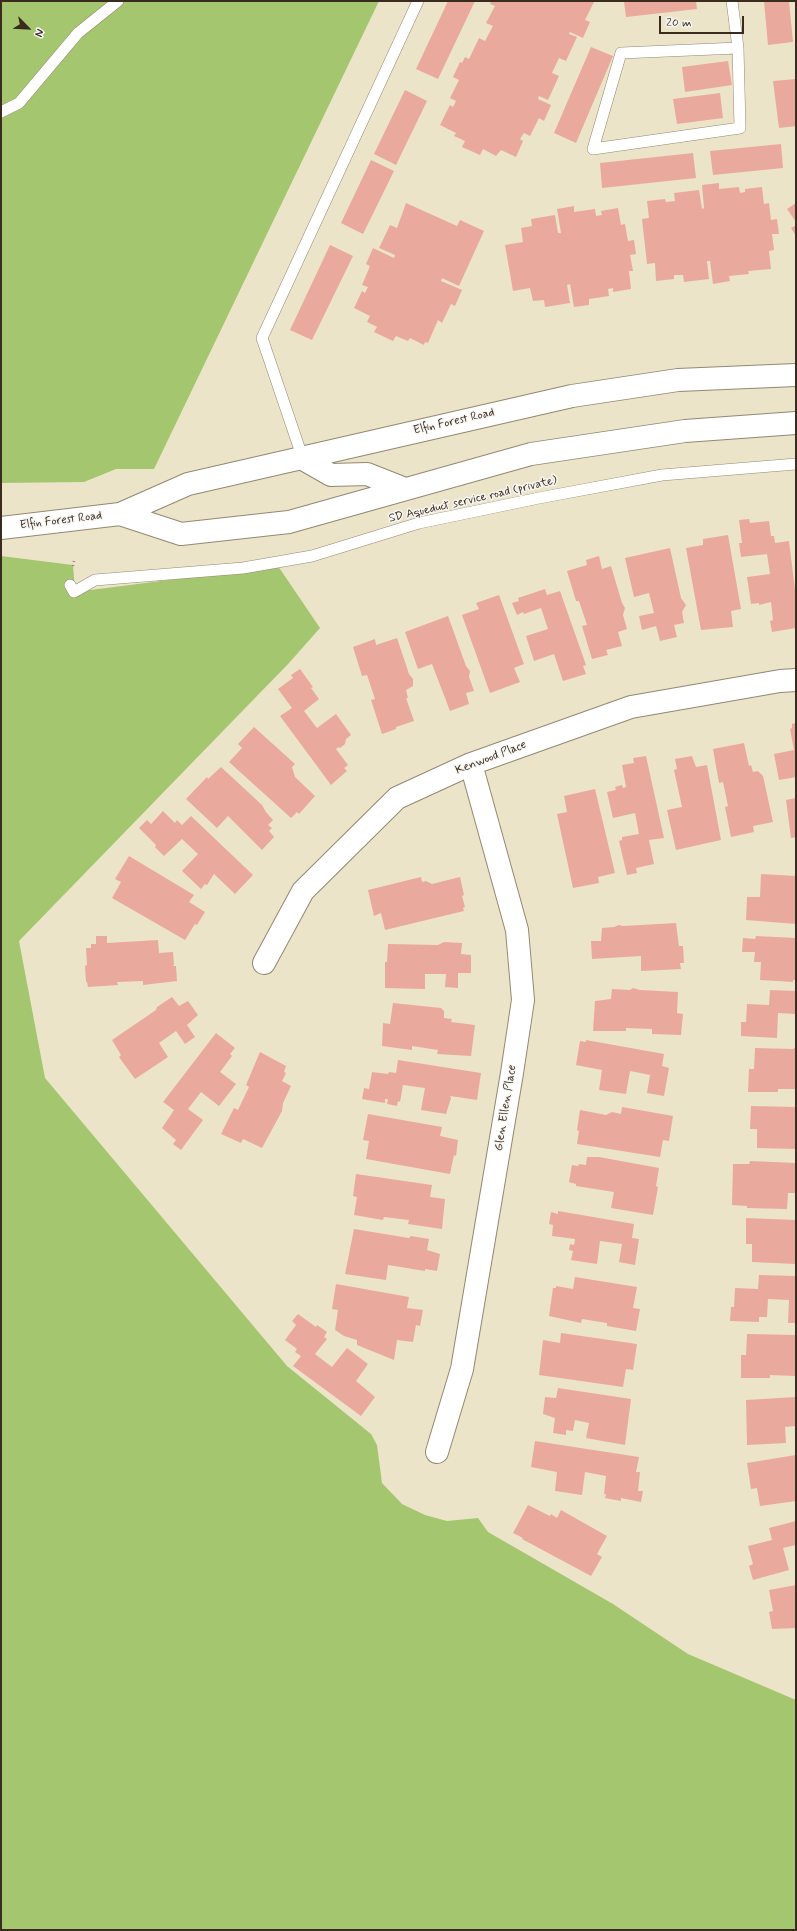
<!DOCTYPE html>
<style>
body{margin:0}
#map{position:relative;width:797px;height:1931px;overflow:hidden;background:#ece4c8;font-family:Mynerve,sans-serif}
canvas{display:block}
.frame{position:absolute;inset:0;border:2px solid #3b2a1e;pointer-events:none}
.north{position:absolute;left:8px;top:8px;width:40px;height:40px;-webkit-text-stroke:3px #f6f6f2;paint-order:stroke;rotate:114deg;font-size:11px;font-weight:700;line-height:16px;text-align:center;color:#3b2a1e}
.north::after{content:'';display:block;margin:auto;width:14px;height:18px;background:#3b2a1e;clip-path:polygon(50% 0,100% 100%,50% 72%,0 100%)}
.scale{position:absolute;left:659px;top:16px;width:85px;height:18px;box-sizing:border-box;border:2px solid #3b2a1e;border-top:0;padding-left:5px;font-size:12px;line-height:14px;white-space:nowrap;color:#3b2a1e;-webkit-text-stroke:3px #f6f6f2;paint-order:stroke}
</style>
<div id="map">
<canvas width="797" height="1931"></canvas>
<div class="frame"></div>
<div class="north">N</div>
<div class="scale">20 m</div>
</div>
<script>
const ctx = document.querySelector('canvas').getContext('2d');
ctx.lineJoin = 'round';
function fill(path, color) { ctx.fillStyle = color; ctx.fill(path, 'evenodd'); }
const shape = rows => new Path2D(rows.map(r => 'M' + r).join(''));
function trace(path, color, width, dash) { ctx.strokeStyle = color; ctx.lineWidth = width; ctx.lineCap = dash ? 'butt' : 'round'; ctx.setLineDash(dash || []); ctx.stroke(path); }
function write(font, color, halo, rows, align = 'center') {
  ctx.font = font + ' Mynerve,sans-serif'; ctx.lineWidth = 3; ctx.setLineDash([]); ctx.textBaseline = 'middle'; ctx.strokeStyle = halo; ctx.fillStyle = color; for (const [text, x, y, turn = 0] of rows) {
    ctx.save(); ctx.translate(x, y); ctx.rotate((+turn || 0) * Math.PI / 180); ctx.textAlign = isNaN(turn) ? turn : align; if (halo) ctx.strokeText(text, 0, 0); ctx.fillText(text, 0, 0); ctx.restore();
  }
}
fill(shape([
 [1,1,379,1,154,469,116,469,84,482,1,483],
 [1,556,73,565,75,592,278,566,320,628,289,663,19,941,45,1078,287,1366,371,1434,377,1445,382,1483,402,1504,425,1515,447,1521,478,1518,488,1532,613,1604,688,1654,796,1700,796,1930,1,1930]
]), '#a4c66f');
fill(shape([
 [448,1,475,1,438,79,416,69],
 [491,1,594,2,585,20,590,22,583,38,570,32,569,34,577,37,566,61,559,58,552,73,559,76,548,100,539,96,538,99,551,105,544,121,539,118,530,136,524,133,520,139,523,141,516,157,501,150,496,156,483,149,480,155,462,147,465,141,454,136,456,133,440,125,450,105,453,107,456,101,450,98,459,80,453,77,460,62,462,63,465,57,469,59,479,38,485,41,493,26,486,23,495,6,490,4],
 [624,1,696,1,697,9,626,17],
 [764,1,789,1,793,42,768,45],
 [591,47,613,56,576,143,554,133],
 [728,61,732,85,685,92,682,67],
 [796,79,796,126,779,128,773,81],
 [405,90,427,101,396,165,374,154],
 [720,93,723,118,677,124,673,99],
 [781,144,783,168,713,175,710,151],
 [693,153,696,178,602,188,600,163],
 [371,160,394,171,363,234,341,223],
 [719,183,719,189,739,187,740,193,745,192,745,189,762,187,764,204,769,203,771,220,777,219,779,234,772,234,774,250,769,251,771,269,748,271,749,274,729,276,730,281,713,284,710,261,707,261,709,279,684,282,683,275,674,275,674,279,656,281,655,263,647,264,642,219,649,218,647,201,665,199,666,202,675,201,674,193,699,190,702,209,704,208,702,185],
 [406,203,457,226,460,220,484,231,459,286,442,278,441,281,462,290,455,306,451,304,442,323,438,320,428,343,425,342,424,345,410,338,408,341,396,336,393,341,374,332,377,327,367,322,370,316,354,308,362,291,365,293,368,287,362,285,370,266,366,264,373,248,394,258,395,255,379,248,390,225,397,228],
 [796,203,796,222,787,209],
 [574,206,574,212,595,209,596,216,602,215,601,211,618,208,621,225,625,224,628,241,634,240,636,254,630,255,633,271,629,271,631,289,613,292,613,288,608,289,609,296,589,299,589,305,574,307,570,284,567,285,570,303,545,307,544,300,533,301,530,288,513,291,505,245,523,242,521,228,532,226,531,219,555,215,558,233,561,233,557,209],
 [796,225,796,236,791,228],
 [330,245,353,256,312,340,290,330],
 [749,519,750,523,769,521,771,536,774,536,775,543,789,541,796,598,796,628,772,632,770,621,773,620,771,602,759,605,759,603,751,604,747,577,770,574,767,554,741,557,739,543,742,543,739,520],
 [728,535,741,609,731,611,733,627,701,630,686,548,703,545,703,539],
 [670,548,681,598,686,605,682,612,684,623,674,625,677,637,660,641,656,626,642,630,639,616,654,613,649,593,634,597,625,558],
 [599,556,602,569,611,566,622,603,625,608,623,615,627,629,618,632,622,646,606,650,608,655,592,659,582,626,587,625,579,601,576,601,567,571,587,565,586,560],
 [545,589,547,595,560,591,586,665,583,666,586,674,563,681,554,654,534,661,526,636,548,629,541,608,524,614,523,612,517,615,512,603,519,601,518,598],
 [499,595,524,664,514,668,520,682,490,693,462,615,479,609,476,603],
 [448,616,466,666,470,671,469,677,474,691,466,693,469,704,450,711,432,664,418,669,405,632],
 [397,638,409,674,413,679,413,686,406,690,408,698,406,698,414,721,396,727,396,729,382,734,371,700,375,699,367,675,362,676,353,647,375,639,376,645],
 [300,669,313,687,311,688,319,699,304,711,317,728,336,714,351,735,346,739,345,744,340,748,339,747,336,749,348,765,344,768,347,771,331,785,280,716,292,708,278,689,293,678,291,675],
 [796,723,796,777,779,780,774,754,794,750,790,729,792,728,792,724],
 [254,727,295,764,292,767,295,777,315,796,299,814,297,812,291,818,229,762,242,748,238,744],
 [744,743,749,766,751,765,753,772,758,771,763,776,773,822,753,826,754,832,731,837,725,807,728,806,723,782,719,783,713,749],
 [646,756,664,838,649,840,654,864,636,868,637,873,627,875,619,841,622,840,622,837,639,834,635,813,613,818,607,792,616,790,615,787,622,785,623,788,626,787,622,765,634,763,633,758],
 [692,756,696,767,707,765,721,840,676,850,667,810,682,807,674,770,677,769,675,759],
 [221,767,262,805,266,812,273,820,268,825,272,828,269,831,274,837,262,850,228,816,217,828,186,799,207,777,208,779],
 [595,789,615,873,598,877,599,883,573,888,557,814,567,812,564,796],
 [796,798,796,837,791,838,786,800],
 [163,811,175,823,177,820,182,825,191,816,253,875,235,894,214,874,207,885,205,884,201,889,182,871,198,854,182,839,164,856,155,847,156,845,139,828,147,820,151,824],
 [129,856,194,895,189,902,205,912,197,925,195,924,185,940,112,898,121,882,115,879],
 [761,874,796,876,796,924,746,920,747,897,760,897],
 [421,877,422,882,426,881,432,884,460,877,464,895,462,896,465,907,463,908,464,911,385,930,381,913,374,916,368,890],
 [676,923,679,946,683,946,684,963,680,963,681,969,641,971,641,956,592,959,591,941,601,941,602,928,614,927,619,925,623,926],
 [96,936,107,936,107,943,158,940,159,953,173,952,174,965,172,966,176,966,177,981,143,985,143,981,117,982,118,985,88,987,87,982,86,982,85,966,87,965,86,948,91,948,91,944,96,944],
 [756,936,796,938,796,980,793,980,793,982,760,980,761,962,754,962,755,952,742,952,743,938,755,939],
 [444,942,462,943,461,954,471,955,471,973,458,973,458,988,445,987,446,974,425,974,425,989,385,988,385,962,387,962,388,944,438,945],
 [633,988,640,990,678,992,677,1013,683,1014,681,1035,652,1034,652,1029,626,1028,626,1031,593,1031,595,1001,611,999,612,989,630,990],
 [770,990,796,991,796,1014,778,1013,777,1038,741,1036,741,1022,746,1022,747,1004,769,1005],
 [172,997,179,1006,188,1001,198,1015,187,1025,195,1037,185,1044,176,1031,159,1043,168,1057,135,1079,119,1057,121,1055,112,1040,156,1010,157,1007],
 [393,1003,441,1008,444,1011,444,1018,452,1019,451,1022,475,1025,471,1056,437,1054,438,1050,412,1046,412,1050,382,1046,383,1023,390,1024],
 [216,1033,235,1048,230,1054,232,1056,220,1072,236,1084,219,1106,201,1092,188,1109,203,1120,181,1150,173,1144,176,1140,162,1128,174,1110,163,1102],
 [586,1040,664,1054,662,1066,669,1068,664,1096,647,1093,650,1075,630,1071,626,1094,599,1090,602,1070,576,1065,580,1041,586,1042],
 [796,1047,796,1089,778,1089,778,1092,748,1092,749,1069,754,1069,755,1048,793,1049],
 [260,1052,286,1066,284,1072,286,1073,282,1081,291,1086,283,1103,282,1111,262,1148,243,1139,241,1143,221,1134,234,1108,238,1110,249,1087,246,1085],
 [398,1060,481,1073,477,1100,450,1096,451,1098,446,1114,421,1110,425,1088,403,1085,400,1102,398,1101,397,1106,387,1104,388,1099,385,1099,385,1103,362,1099,364,1088,369,1089,372,1072,388,1074,389,1072,396,1073],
 [751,1106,796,1107,796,1149,757,1148,757,1129,750,1129],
 [622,1107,673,1116,669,1141,663,1140,660,1157,577,1144,579,1131,577,1130,580,1110,606,1115,612,1112,621,1114],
 [368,1114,442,1127,440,1136,458,1140,456,1156,454,1155,450,1174,366,1159,369,1141,363,1140],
 [587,1157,599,1157,659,1168,656,1186,658,1187,653,1215,611,1208,614,1192,576,1186,576,1184,569,1182,572,1165,578,1166,579,1164,586,1165],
 [750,1161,796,1163,796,1193,788,1193,787,1209,747,1208,747,1206,732,1205,733,1164,749,1164],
 [356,1174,432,1185,430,1197,445,1199,442,1229,408,1224,409,1220,384,1217,383,1220,354,1215,357,1197,353,1196],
 [558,1211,634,1224,632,1238,639,1239,635,1265,619,1262,622,1244,600,1241,597,1264,571,1260,573,1251,569,1250,570,1244,574,1245,575,1239,552,1236,553,1225,549,1224,551,1212,558,1214],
 [746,1218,796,1220,796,1264,752,1262,752,1244,746,1244],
 [354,1229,409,1238,411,1236,429,1239,427,1250,440,1254,437,1271,425,1269,425,1271,388,1265,386,1280,345,1274],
 [759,1275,796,1276,796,1323,788,1323,789,1300,768,1299,767,1317,759,1317,759,1322,730,1321,731,1307,734,1307,735,1288,758,1289],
 [575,1277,637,1287,633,1308,640,1309,636,1331,607,1326,607,1323,582,1319,581,1323,549,1316,553,1288,556,1288,556,1286,573,1289],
 [336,1284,409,1297,407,1308,423,1310,420,1326,416,1325,413,1342,397,1340,394,1360,357,1345,357,1340,344,1336,335,1330,338,1310,332,1309],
 [298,1314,316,1327,317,1325,327,1332,324,1337,327,1339,315,1354,332,1367,347,1348,368,1364,356,1381,375,1397,361,1416,293,1366,301,1356,295,1352,297,1349,285,1340,296,1325,292,1321],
 [561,1333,637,1344,633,1370,626,1369,623,1387,539,1375,543,1340,560,1343],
 [747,1334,796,1335,796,1376,770,1375,770,1378,741,1378,741,1355,746,1355],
 [558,1388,631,1399,625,1445,586,1438,589,1423,575,1420,573,1431,566,1430,566,1435,553,1433,555,1418,543,1414,545,1397,556,1398],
 [796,1397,796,1426,785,1427,786,1443,747,1445,746,1400],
 [535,1441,639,1457,636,1472,640,1472,638,1491,643,1491,641,1502,621,1498,621,1501,605,1498,606,1494,604,1494,606,1476,585,1472,582,1495,555,1491,557,1472,531,1467],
 [796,1455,796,1501,760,1506,757,1488,751,1489,747,1463],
 [528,1505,550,1516,551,1514,557,1518,561,1510,607,1536,597,1554,602,1557,591,1576,522,1539,523,1538,513,1533],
 [796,1521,796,1545,783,1548,789,1570,753,1580,749,1566,753,1564,748,1546,772,1540,769,1528],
 [796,1585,796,1628,772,1629,769,1612,773,1611,769,1590]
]), '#eaa99d');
const service = shape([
 [732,1,738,48,740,128,593,149,621,53,738,48],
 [1,112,19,103,78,33,118,1],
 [303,459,262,338,418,1],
 [70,585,74,592,95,580,243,568,312,556,419,523,539,498,662,475,796,464]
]);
const minor = shape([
 [264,963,303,891,397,798,471,764,631,707,780,681,796,680],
 [437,1452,462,1369,512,1073,523,1000,517,930,471,764]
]);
const secondary = shape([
 [303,459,331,475,367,474,405,489],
 [120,514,181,534,289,522,531,454,685,431,796,423],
 [1,528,120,514,188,484,572,396,678,380,796,375]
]);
trace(service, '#948773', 12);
trace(minor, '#948773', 24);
trace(secondary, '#948773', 24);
trace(shape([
 [73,566,74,561]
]), '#948773', 2.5, [1, 3]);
trace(service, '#fff', 11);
trace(minor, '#fff', 22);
trace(secondary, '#fff', 22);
write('12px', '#3b2a1e', '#f6f6f2', [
 ["Elfin Forest Road",454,422,-13],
 ["SD Aqueduct service road (private)",473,500,-13],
 ["Elfin Forest Road",61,521,-7],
 ["Kenwood Place",491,758,-21],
 ["Glen Ellen Place",506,1108,-81]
]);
</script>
